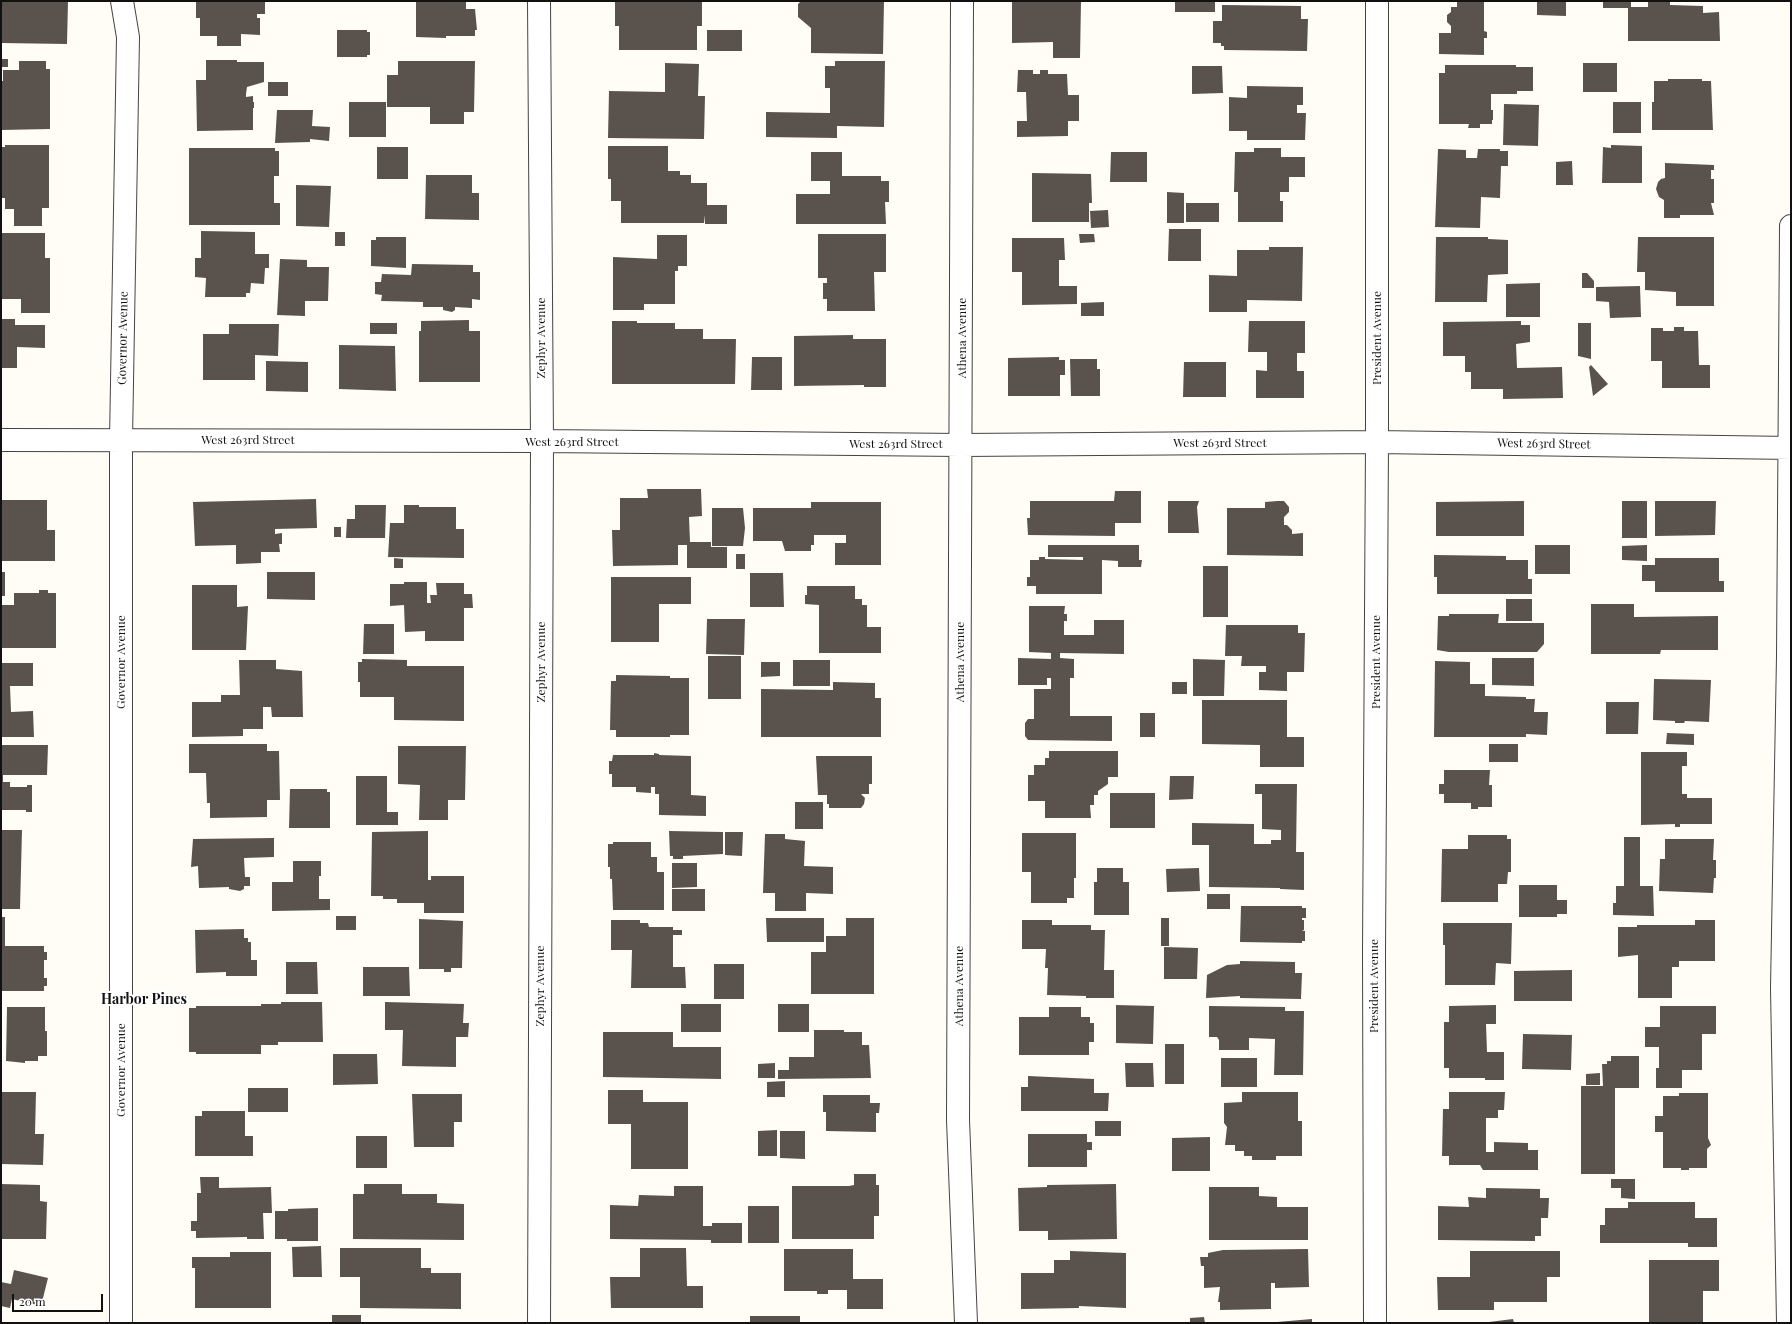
<!DOCTYPE html>
<style>
body{margin:0}
#map{position:relative;width:1792px;height:1324px;overflow:hidden;background:#fffdf5;font-family:"Playfair Display",serif}
canvas{display:block}
.frame{position:absolute;inset:0;border:2px solid #111;pointer-events:none}
.scale{position:absolute;left:12px;top:1294px;width:91px;height:18px;box-sizing:border-box;border:2px solid #111;border-top:0;padding-left:5px;font-size:12px;line-height:14px;white-space:nowrap;color:#111;-webkit-text-stroke:3px #fff;paint-order:stroke}
</style>
<div id="map">
<canvas width="1792" height="1324"></canvas>
<div class="frame"></div>
<div class="scale">20 m</div>
</div>
<script>
const ctx = document.querySelector('canvas').getContext('2d');
ctx.lineJoin = 'round';
function fill(path, color) { ctx.fillStyle = color; ctx.fill(path, 'evenodd'); }
const shape = rows => new Path2D(rows.map(r => 'M' + r).join(''));
function trace(path, color, width, dash) { ctx.strokeStyle = color; ctx.lineWidth = width; ctx.lineCap = dash ? 'butt' : 'round'; ctx.setLineDash(dash || []); ctx.stroke(path); }
function write(font, color, halo, rows, align = 'center') {
  ctx.font = font + ' "Playfair Display",serif'; ctx.lineWidth = 4; ctx.setLineDash([]); ctx.textBaseline = 'middle'; ctx.strokeStyle = halo; ctx.fillStyle = color; for (const [text, x, y, turn = 0] of rows) {
    ctx.save(); ctx.translate(x, y); ctx.rotate((+turn || 0) * Math.PI / 180); ctx.textAlign = isNaN(turn) ? turn : align; if (halo) ctx.strokeText(text, 0, 0); ctx.fillText(text, 0, 0); ctx.restore();
  }
}
fill(shape([
 [1,1,68,1,67,44,1,43],
 [196,1,265,1,265,14,257,14,257,18,260,18,260,35,241,34,241,46,217,46,217,36,200,36,200,18,196,18],
 [416,1,466,1,466,9,475,9,477,30,475,30,475,36,446,36,446,38,416,37],
 [615,1,702,1,702,26,697,26,697,50,619,50,619,26,615,26],
 [801,1,884,1,883,54,811,53,811,28,798,17,798,4],
 [1012,1,1081,1,1080,58,1053,58,1053,42,1012,43],
 [1175,1,1215,1,1215,12,1175,12],
 [1457,1,1484,1,1484,31,1487,32,1487,38,1484,38,1484,55,1439,54,1439,33,1451,33,1451,26,1447,22,1447,15,1451,12,1451,7,1457,7],
 [1537,1,1566,1,1566,16,1537,15],
 [1603,1,1631,1,1631,7,1648,7,1648,2,1670,2,1670,5,1703,6,1703,13,1719,12,1720,41,1628,41,1628,8,1603,8],
 [1222,5,1301,6,1301,19,1308,19,1307,51,1224,50,1224,46,1221,46,1221,43,1213,43,1213,21,1222,21],
 [337,30,367,30,367,32,370,32,370,55,367,55,367,57,337,57],
 [707,30,742,30,742,51,707,51],
 [1,59,8,59,8,67,1,67],
 [206,60,237,60,237,62,264,62,264,82,247,87,246,94,246,97,253,96,253,102,254,102,254,108,253,108,253,130,197,131,196,80,206,80],
 [19,61,46,61,46,69,50,69,50,129,1,130,1,81,3,81,3,70,19,70],
 [398,61,475,61,474,112,464,112,464,124,430,124,430,107,387,107,387,75,398,75],
 [835,61,885,61,884,127,837,126,837,138,766,137,766,112,830,113,830,88,825,88,825,66,835,66],
 [665,63,699,64,698,96,705,96,704,139,608,138,609,91,665,92],
 [1583,63,1617,63,1617,92,1583,92],
 [1445,65,1516,65,1516,67,1533,67,1533,91,1517,91,1517,94,1491,94,1491,110,1493,110,1493,120,1492,120,1492,124,1480,124,1480,128,1468,128,1469,124,1439,124,1439,73,1445,73],
 [1192,66,1222,66,1223,93,1192,94],
 [1018,70,1033,70,1033,74,1040,74,1040,70,1048,70,1048,74,1067,74,1068,95,1079,95,1079,121,1068,121,1068,136,1017,137,1017,121,1027,121,1026,92,1017,92],
 [1668,79,1702,79,1702,81,1711,81,1713,130,1652,130,1652,102,1654,102,1654,81,1668,81],
 [268,82,288,82,288,96,268,96],
 [1247,86,1303,87,1303,105,1297,105,1297,113,1306,113,1305,140,1247,140,1247,131,1229,131,1229,97,1247,98],
 [349,102,386,102,386,137,349,137],
 [1613,102,1641,102,1641,133,1613,133],
 [1504,104,1539,105,1538,146,1503,145],
 [277,110,313,110,312,126,330,127,329,141,310,139,310,142,275,143],
 [5,145,49,145,49,208,42,208,42,226,14,226,14,209,5,209,5,198,1,198,1,147,5,147],
 [1611,145,1642,146,1642,183,1602,183,1603,147,1611,148],
 [608,146,668,146,668,171,680,171,680,175,691,175,691,183,707,183,707,205,727,205,727,224,705,224,705,215,704,223,621,223,621,201,611,201,611,179,608,179],
 [377,147,408,147,408,179,377,179],
 [189,148,275,148,275,151,279,151,279,176,274,176,274,203,280,203,280,225,189,225],
 [1254,148,1281,148,1281,157,1305,157,1305,177,1289,177,1289,192,1280,192,1280,201,1283,201,1283,222,1238,222,1238,192,1234,192,1235,152,1254,152],
 [1438,149,1466,150,1466,158,1477,158,1478,149,1500,149,1500,151,1508,151,1508,166,1501,166,1500,198,1481,197,1480,228,1435,227],
 [811,152,842,152,842,176,881,176,881,181,889,181,889,202,885,202,886,224,796,224,796,194,830,194,830,181,811,181],
 [1111,152,1147,152,1147,182,1110,182],
 [1572,161,1573,185,1556,185,1556,162],
 [1665,163,1714,165,1714,170,1711,170,1711,179,1714,179,1714,203,1711,203,1714,215,1680,215,1680,218,1664,218,1664,200,1659,197,1656,189,1658,182,1661,179,1665,178],
 [1032,173,1091,174,1092,203,1089,203,1089,222,1032,222],
 [426,175,472,175,472,193,479,193,479,220,425,219],
 [296,185,331,186,329,227,296,226],
 [1167,192,1184,193,1184,223,1167,223],
 [1186,203,1219,203,1219,222,1186,222],
 [1108,210,1109,227,1091,228,1090,211],
 [1169,229,1201,229,1201,261,1168,261],
 [201,231,255,232,255,254,269,254,269,268,265,268,264,284,251,283,250,293,246,293,246,297,205,297,206,278,195,277,195,258,201,258],
 [335,232,345,232,345,246,335,246],
 [1,233,45,233,45,258,50,258,50,313,21,313,21,299,2,299],
 [818,234,886,234,886,272,874,272,875,311,827,311,827,299,823,299,823,283,827,283,827,278,818,278],
 [1079,234,1094,234,1095,242,1080,243],
 [657,235,687,235,687,266,678,266,678,271,675,271,675,304,644,304,644,310,613,310,613,257,657,259],
 [376,237,406,237,406,268,371,266,371,240,376,240],
 [1436,237,1488,237,1488,239,1508,240,1508,274,1488,275,1487,302,1435,302],
 [1638,237,1714,237,1714,306,1676,306,1676,292,1645,290,1645,272,1637,272],
 [1012,238,1064,238,1065,260,1059,260,1059,286,1077,286,1077,304,1022,305,1022,272,1012,272],
 [1269,247,1303,247,1302,301,1247,300,1247,312,1209,312,1209,275,1237,276,1237,250,1269,250],
 [280,259,307,260,307,267,329,267,328,301,305,301,305,316,277,315],
 [412,264,473,265,473,272,480,272,480,300,472,299,472,308,455,307,455,310,452,312,443,310,443,307,423,307,423,302,381,301,382,295,375,294,375,282,381,282,382,274,411,275],
 [1582,273,1587,273,1594,281,1594,288,1582,288],
 [1540,283,1540,317,1506,317,1506,284],
 [1640,286,1641,317,1610,318,1609,302,1596,301,1596,287],
 [1104,302,1104,316,1081,316,1081,303],
 [1,319,15,319,15,325,45,325,45,348,17,347,17,368,1,368],
 [469,320,469,331,480,331,480,382,419,382,419,331,421,331,421,321],
 [612,321,637,321,637,323,675,323,675,329,703,329,703,339,736,339,735,384,612,384],
 [1249,321,1305,321,1305,353,1297,353,1297,371,1304,371,1304,398,1256,398,1256,370,1267,371,1267,352,1248,352],
 [1521,321,1521,325,1530,325,1530,342,1516,344,1517,368,1562,367,1563,398,1503,399,1503,389,1471,389,1471,372,1465,372,1465,356,1443,356,1443,322],
 [370,323,397,323,397,334,370,334],
 [1578,323,1591,323,1591,359,1578,356],
 [229,324,279,324,278,356,255,355,255,380,203,380,203,334,229,334],
 [1674,327,1684,327,1684,331,1698,331,1699,365,1710,365,1710,388,1662,388,1662,361,1651,361,1651,328,1663,328,1663,331,1674,331],
 [853,335,853,339,886,339,886,387,864,387,864,385,794,386,794,336],
 [339,345,395,346,396,391,339,389],
 [752,357,782,357,782,390,751,390],
 [1059,357,1059,360,1065,360,1065,375,1060,375,1060,396,1008,396,1008,358],
 [1070,359,1097,359,1097,369,1100,369,1100,396,1071,396],
 [266,361,308,362,308,392,266,391],
 [1184,362,1226,362,1226,397,1183,397],
 [1591,365,1608,384,1593,396,1589,367],
 [647,489,701,489,702,516,689,517,690,542,711,542,711,547,727,547,727,568,687,568,687,545,678,545,678,565,613,566,612,530,620,530,620,498,648,498],
 [1115,491,1141,491,1141,523,1115,523,1115,536,1028,535,1027,518,1030,518,1030,501,1114,501],
 [316,499,317,528,275,529,275,534,282,533,282,544,279,544,280,552,261,552,261,563,236,564,236,545,195,546,193,502],
 [1,500,47,500,47,530,55,530,55,561,1,561],
 [1168,501,1199,501,1197,507,1199,533,1168,533],
 [1278,501,1284,501,1289,507,1289,512,1284,517,1284,525,1287,525,1292,530,1292,534,1303,533,1303,556,1227,555,1227,508,1265,508,1265,502],
 [1524,501,1524,536,1436,536,1436,502],
 [1622,501,1647,501,1647,538,1622,538],
 [1655,501,1716,501,1715,535,1655,536],
 [811,502,881,502,881,565,835,565,835,543,846,543,846,535,814,535,814,545,811,545,811,551,785,551,782,541,753,541,753,508,811,508],
 [355,505,386,505,385,538,346,538,347,519,355,519],
 [404,505,419,505,419,507,456,507,456,529,464,529,464,558,388,557,390,523,404,523],
 [712,508,743,508,745,528,743,546,712,546],
 [334,527,341,527,341,537,334,537],
 [1048,545,1139,545,1139,560,1142,560,1141,567,1118,567,1118,561,1102,560,1102,594,1036,594,1036,586,1027,586,1027,577,1030,577,1030,560,1039,560,1039,557,1045,557,1045,559,1083,560,1083,557,1048,557],
 [1535,545,1570,545,1570,574,1535,574],
 [1647,545,1647,561,1622,560,1622,546],
 [736,554,745,554,745,569,736,569],
 [1434,555,1506,556,1506,560,1528,560,1528,579,1532,579,1532,594,1437,594,1437,577,1434,577],
 [394,558,403,559,403,568,394,568],
 [1655,558,1719,558,1719,581,1724,581,1724,592,1655,592,1655,581,1642,581,1642,565,1655,565],
 [1203,566,1228,566,1228,617,1203,617],
 [1,572,5,572,5,596,1,596],
 [267,572,315,572,315,600,267,599],
 [750,573,783,573,784,607,750,607],
 [611,577,691,577,691,604,659,604,659,642,611,642],
 [404,582,427,582,427,603,431,603,430,595,437,595,436,583,464,583,464,594,472,594,473,608,464,608,464,641,425,641,425,631,405,632,404,605,390,606,390,584,404,584],
 [192,585,237,585,237,607,248,606,246,650,192,650],
 [807,586,855,586,855,599,862,599,862,605,867,605,867,627,881,627,881,653,819,653,819,605,805,604,805,595,807,595],
 [39,590,48,590,48,593,56,593,56,648,1,648,1,605,14,605,14,593,39,593],
 [1506,599,1532,599,1532,621,1506,621],
 [1591,604,1634,604,1634,617,1718,616,1718,650,1661,650,1660,654,1591,654],
 [1029,606,1065,606,1064,614,1067,614,1067,621,1064,621,1064,635,1094,635,1094,620,1124,620,1124,654,1060,653,1060,658,1074,659,1074,678,1070,678,1070,716,1112,716,1112,741,1028,740,1025,736,1025,723,1028,719,1034,719,1034,689,1051,689,1051,678,1047,678,1047,685,1018,685,1018,658,1051,659,1051,653,1029,652],
 [1449,614,1499,614,1498,623,1544,623,1544,644,1537,652,1449,652,1437,650,1438,616,1449,616],
 [707,619,745,619,744,655,706,654],
 [364,624,394,624,394,654,363,654],
 [1226,625,1298,625,1298,633,1305,633,1304,672,1287,672,1287,691,1259,690,1259,672,1266,672,1266,666,1241,666,1242,656,1225,656],
 [708,656,741,656,741,699,708,699],
 [1492,658,1534,658,1534,686,1492,685],
 [362,659,407,660,407,666,464,666,464,721,394,720,394,697,360,697,360,682,358,682,358,662,362,662],
 [1193,659,1225,660,1224,696,1193,696],
 [239,660,276,660,276,669,302,671,303,717,272,717,271,707,263,707,263,729,243,729,243,736,192,737,192,702,221,702,221,695,240,695],
 [793,660,830,660,830,686,793,686],
 [1435,661,1470,662,1470,684,1485,684,1485,696,1526,697,1526,699,1535,699,1534,712,1548,712,1547,735,1526,734,1526,737,1434,737],
 [761,662,780,662,780,676,761,677],
 [1,663,33,663,33,686,10,686,11,712,33,711,34,737,1,737],
 [616,675,670,676,670,678,689,678,689,735,670,735,670,737,616,737,616,730,610,730,611,681,616,681],
 [1654,679,1711,680,1709,722,1685,721,1684,723,1675,723,1675,721,1653,720],
 [833,682,875,683,875,698,881,698,881,737,761,737,761,689,833,690],
 [1172,682,1187,682,1187,694,1172,694],
 [1202,700,1287,700,1287,737,1304,737,1304,767,1260,767,1260,745,1202,744],
 [1606,702,1639,702,1638,734,1606,734],
 [1140,713,1155,713,1155,737,1140,737],
 [1667,733,1694,734,1694,745,1666,744],
 [189,744,267,744,267,751,279,751,280,800,267,800,267,817,210,818,210,803,207,803,206,773,189,773],
 [1489,744,1518,744,1518,762,1489,762],
 [1,745,48,745,47,775,3,775,3,782,10,782,10,787,27,787,27,785,32,785,32,812,26,812,26,810,1,810],
 [398,746,466,746,465,800,448,800,448,820,419,820,420,785,398,784],
 [1049,751,1118,751,1118,777,1108,777,1108,784,1098,791,1098,795,1094,795,1094,805,1090,805,1091,818,1045,818,1045,801,1028,801,1028,775,1034,775,1034,765,1045,765,1045,758,1049,758],
 [1641,752,1687,752,1687,766,1682,766,1682,794,1687,794,1687,798,1712,798,1712,824,1680,824,1680,827,1675,827,1675,824,1641,825],
 [654,753,659,754,659,755,691,756,691,795,706,796,706,816,659,815,659,794,655,794,655,787,651,787,651,793,636,792,636,787,612,787,612,774,609,774,609,761,612,761,613,755,654,755],
 [816,756,872,756,872,784,869,784,869,794,861,794,865,798,864,804,861,808,829,808,829,804,827,804,827,795,818,795],
 [1444,770,1490,770,1489,785,1492,785,1492,807,1478,807,1478,809,1471,809,1471,803,1444,803,1444,794,1439,794,1439,784,1444,784],
 [356,776,387,776,387,812,398,812,398,825,356,825],
 [1170,776,1194,776,1193,799,1169,800],
 [1255,784,1297,784,1296,852,1304,852,1304,890,1280,889,1280,888,1209,887,1209,845,1192,845,1192,823,1254,824,1254,844,1271,844,1271,840,1281,840,1281,830,1262,829,1262,794,1255,794],
 [290,789,327,789,327,792,330,792,330,828,289,828],
 [1110,793,1155,793,1155,828,1110,828],
 [795,802,823,802,823,829,795,829],
 [1,830,22,830,20,909,1,909],
 [428,831,428,880,431,880,431,876,464,876,464,913,424,913,424,903,397,903,397,899,383,899,383,896,371,896,372,832],
 [669,831,723,832,723,854,683,856,683,859,673,859,673,856,670,856],
 [725,832,743,832,742,856,725,855],
 [1022,833,1076,833,1076,878,1074,878,1074,898,1067,898,1067,903,1031,903,1031,872,1022,872],
 [765,834,785,834,785,839,805,841,804,866,833,867,833,894,806,893,806,911,775,911,775,893,763,893],
 [1468,835,1507,835,1507,839,1511,839,1511,872,1508,872,1507,884,1498,884,1498,902,1441,902,1442,849,1468,849],
 [1624,837,1640,837,1640,886,1653,886,1654,916,1613,915,1613,903,1616,903,1616,886,1624,886],
 [274,838,274,857,244,858,245,877,250,877,250,886,244,886,244,889,240,891,229,889,229,887,199,888,198,866,191,867,193,839],
 [1665,839,1714,839,1713,860,1716,860,1716,878,1714,878,1713,893,1659,891,1660,859,1665,859],
 [613,842,651,842,651,857,657,857,657,872,664,872,664,910,613,910,612,879,610,879,610,867,608,867,608,844,613,844],
 [293,861,321,861,321,876,319,876,319,899,330,899,330,910,272,911,272,882,293,882],
 [672,863,697,863,697,887,672,888],
 [1097,868,1123,868,1123,882,1129,882,1129,915,1094,915,1094,882,1097,882],
 [1199,868,1200,891,1167,892,1166,869],
 [1519,885,1557,885,1557,900,1567,900,1567,914,1557,914,1557,917,1519,917],
 [672,889,705,889,705,911,672,911],
 [1207,894,1230,894,1230,909,1207,909],
 [1241,906,1302,906,1302,908,1306,908,1306,918,1302,918,1302,920,1304,920,1304,930,1302,931,1305,931,1305,941,1302,941,1302,943,1240,942],
 [336,916,356,916,356,930,336,930],
 [1,917,5,917,5,946,44,946,44,952,47,952,47,960,44,960,44,978,47,978,47,986,44,986,44,991,1,991],
 [766,918,824,918,824,942,767,942],
 [846,918,874,918,874,994,811,994,811,952,826,952,826,936,846,936],
 [1161,918,1169,918,1169,946,1161,946],
 [419,919,463,921,462,968,451,968,451,972,444,972,444,969,419,969],
 [611,920,640,920,640,923,648,923,649,927,673,927,673,930,682,930,682,935,673,935,673,967,685,967,686,988,631,988,632,950,611,950],
 [1022,920,1052,920,1052,925,1091,925,1091,930,1105,930,1104,970,1114,970,1114,998,1086,998,1086,996,1047,995,1048,968,1045,968,1046,949,1022,949],
 [1695,920,1715,920,1715,961,1679,961,1679,967,1672,967,1672,998,1638,998,1638,955,1618,957,1618,927,1637,927,1637,925,1695,925],
 [1443,923,1512,923,1511,964,1496,963,1495,985,1445,985,1445,945,1443,945],
 [244,929,244,938,248,938,248,942,251,942,251,960,257,960,257,976,226,976,226,972,196,973,195,930],
 [1164,947,1198,948,1197,979,1164,979],
 [1240,961,1295,962,1295,973,1302,973,1301,999,1240,998,1240,996,1206,998,1207,975,1227,965,1240,964],
 [286,962,317,962,318,994,286,994],
 [714,964,744,964,744,999,714,999],
 [363,967,409,967,410,996,363,996],
 [1572,970,1572,1001,1514,1001,1514,971],
 [281,1002,322,1002,323,1042,278,1042,278,1045,261,1045,261,1054,196,1054,196,1052,189,1052,189,1008,196,1008,196,1006,261,1006,261,1004,281,1004],
 [385,1002,464,1004,463,1023,469,1023,468,1037,456,1037,456,1067,402,1066,403,1030,385,1030],
 [681,1004,721,1004,721,1032,681,1032],
 [778,1004,809,1004,809,1032,778,1032],
 [1116,1005,1154,1006,1153,1044,1116,1043],
 [1496,1005,1496,1024,1486,1024,1487,1052,1504,1052,1504,1080,1485,1080,1485,1078,1449,1078,1449,1068,1444,1068,1444,1022,1449,1022,1449,1006],
 [1209,1006,1285,1007,1285,1011,1304,1011,1303,1075,1274,1075,1275,1039,1249,1038,1249,1050,1219,1050,1219,1040,1217,1037,1209,1037],
 [1660,1006,1716,1006,1716,1034,1702,1034,1702,1070,1682,1070,1682,1088,1656,1088,1656,1068,1659,1068,1659,1047,1645,1047,1645,1027,1660,1027],
 [7,1007,45,1007,45,1031,47,1031,47,1056,38,1056,38,1061,25,1061,25,1063,6,1061],
 [1049,1007,1081,1007,1081,1017,1090,1017,1090,1023,1094,1023,1094,1042,1089,1042,1089,1055,1019,1055,1019,1017,1049,1017],
 [814,1030,844,1030,844,1032,862,1032,862,1045,869,1045,871,1078,778,1079,778,1070,789,1070,789,1057,814,1057],
 [603,1032,673,1032,673,1047,721,1047,721,1079,603,1077],
 [1523,1034,1572,1035,1571,1070,1522,1069],
 [1165,1044,1184,1044,1184,1084,1165,1084],
 [333,1054,377,1054,378,1084,333,1085],
 [1611,1056,1639,1056,1639,1088,1615,1088,1615,1174,1581,1174,1581,1086,1603,1086,1602,1064,1607,1064,1607,1061,1611,1061],
 [1221,1058,1257,1058,1257,1087,1221,1087],
 [775,1063,775,1078,758,1078,758,1064],
 [1125,1063,1153,1063,1154,1087,1126,1087],
 [1600,1073,1600,1085,1586,1085,1586,1074],
 [1028,1076,1094,1079,1094,1093,1109,1093,1108,1111,1021,1111,1021,1087,1028,1087],
 [785,1081,785,1097,767,1097,767,1082],
 [248,1088,288,1088,288,1112,248,1112],
 [608,1090,643,1090,643,1102,688,1102,688,1169,631,1169,631,1124,608,1124],
 [1,1092,36,1092,35,1134,44,1134,43,1165,1,1164],
 [1242,1092,1298,1092,1298,1121,1302,1121,1302,1156,1276,1156,1276,1160,1252,1160,1252,1156,1244,1156,1244,1151,1235,1151,1235,1145,1225,1145,1227,1127,1224,1123,1224,1103,1242,1102],
 [1449,1092,1505,1092,1504,1110,1498,1110,1498,1118,1486,1118,1486,1152,1494,1152,1494,1142,1528,1143,1528,1150,1538,1150,1538,1170,1483,1170,1480,1165,1449,1165,1449,1156,1442,1156,1443,1109,1449,1109],
 [1679,1093,1708,1093,1708,1138,1711,1145,1707,1149,1707,1168,1689,1168,1689,1170,1681,1170,1681,1168,1663,1168,1663,1132,1655,1132,1655,1116,1663,1116,1663,1096,1679,1096],
 [412,1094,462,1094,462,1122,454,1122,454,1147,414,1147],
 [823,1095,870,1095,870,1103,880,1103,879,1113,876,1113,876,1132,826,1131,826,1112,823,1112],
 [202,1111,245,1111,245,1136,253,1136,253,1156,195,1156,195,1116,202,1116],
 [1095,1121,1121,1121,1121,1136,1095,1136],
 [777,1130,777,1156,758,1156,758,1131],
 [780,1131,805,1131,805,1159,780,1158],
 [1028,1134,1087,1134,1087,1142,1092,1142,1092,1150,1087,1150,1087,1167,1028,1167],
 [356,1136,387,1136,387,1168,356,1168],
 [1210,1137,1210,1171,1172,1171,1172,1138],
 [854,1174,876,1174,876,1185,879,1185,879,1216,874,1216,874,1239,792,1239,792,1186,849,1186,854,1185],
 [200,1177,219,1177,219,1188,271,1187,272,1213,263,1213,264,1239,247,1239,247,1237,196,1238,196,1231,191,1231,191,1221,197,1221,197,1193,201,1193],
 [1611,1179,1635,1179,1635,1199,1621,1198,1621,1188,1611,1188],
 [1,1184,40,1185,40,1201,47,1202,46,1239,1,1239],
 [364,1184,402,1184,402,1194,437,1194,437,1203,464,1204,464,1240,353,1239,353,1194,364,1194],
 [1116,1184,1117,1239,1048,1240,1048,1231,1019,1231,1018,1188,1047,1187,1047,1185],
 [674,1186,703,1186,703,1226,712,1226,712,1223,742,1223,742,1243,711,1243,711,1240,610,1239,610,1205,638,1206,639,1195,674,1196],
 [1209,1187,1259,1187,1259,1196,1277,1197,1277,1207,1308,1207,1308,1240,1209,1240],
 [1486,1188,1540,1189,1540,1198,1549,1198,1548,1218,1541,1218,1541,1236,1535,1236,1535,1241,1438,1240,1438,1206,1469,1207,1468,1197,1486,1198],
 [1628,1202,1695,1202,1695,1218,1717,1218,1717,1247,1688,1247,1688,1243,1600,1243,1600,1225,1605,1225,1605,1208,1628,1208],
 [748,1206,779,1206,779,1243,748,1243],
 [318,1208,318,1241,287,1241,287,1239,275,1239,275,1211,288,1211,288,1209],
 [321,1246,322,1277,293,1277,292,1247],
 [340,1248,421,1248,421,1268,431,1268,431,1273,461,1273,461,1309,360,1308,360,1277,340,1277],
 [640,1248,686,1248,687,1286,703,1286,703,1308,611,1308,610,1277,640,1277],
 [784,1249,853,1249,853,1279,883,1279,883,1309,847,1309,847,1290,828,1290,828,1294,817,1294,817,1291,784,1291],
 [1308,1249,1309,1287,1275,1288,1275,1283,1271,1283,1271,1309,1220,1310,1220,1302,1218,1302,1220,1287,1204,1288,1204,1266,1201,1266,1200,1257,1208,1257,1208,1253,1223,1250],
 [1070,1251,1126,1253,1126,1308,1079,1306,1079,1308,1021,1309,1021,1273,1054,1273,1054,1260,1070,1260],
 [1470,1251,1560,1251,1560,1277,1547,1277,1547,1302,1494,1302,1494,1310,1438,1310,1437,1277,1470,1277],
 [230,1252,271,1252,271,1308,195,1308,195,1268,192,1268,192,1257,230,1257],
 [1649,1260,1719,1260,1719,1291,1703,1291,1703,1322,1649,1322],
 [14,1270,48,1278,41,1306,12,1299,10,1308,1,1306,1,1282,11,1284],
 [332,1315,361,1315,361,1323,332,1323],
 [750,1316,800,1316,800,1323,750,1323],
 [1204,1317,1205,1323,1190,1323,1190,1318],
 [1312,1319,1312,1323,1277,1323,1277,1322],
 [1513,1319,1514,1323,1489,1323,1489,1322]
]), '#5a524d');
const street = shape([
 [539,1,542,441,539,1323],
 [962,1,958,1120,966,1323],
 [1,440,542,441,961,445,1377,442,1791,448],
 [121,1323,121,440,128,37,122,1],
 [1375,1323,1374,952,1377,442,1377,1],
 [1788,1323,1782,988,1788,656,1791,226]
]);
trace(street, '#444', 24);
trace(street, '#fff', 22);
write('12px', '#111', '#fff', [
 ["Governor Avenue",123,338,-89],
 ["Zephyr Avenue",541,338,-90],
 ["Athena Avenue",962,338,-90],
 ["President Avenue",1377,338,-90],
 ["West 263rd Street",248,440],
 ["West 263rd Street",572,442],
 ["West 263rd Street",1220,443],
 ["West 263rd Street",896,444],
 ["West 263rd Street",1544,444,1],
 ["Governor Avenue",121,662,-90],
 ["Zephyr Avenue",541,662,-90],
 ["Athena Avenue",960,662,-90],
 ["President Avenue",1376,662,-90],
 ["Zephyr Avenue",540,986,-90],
 ["Athena Avenue",959,986,-90],
 ["President Avenue",1374,986,-90],
 ["Governor Avenue",121,1070,-90]
]);
write('bold 14px', '#111', '#fff', [
 ["Harbor Pines",144,1000]
]);
</script>
